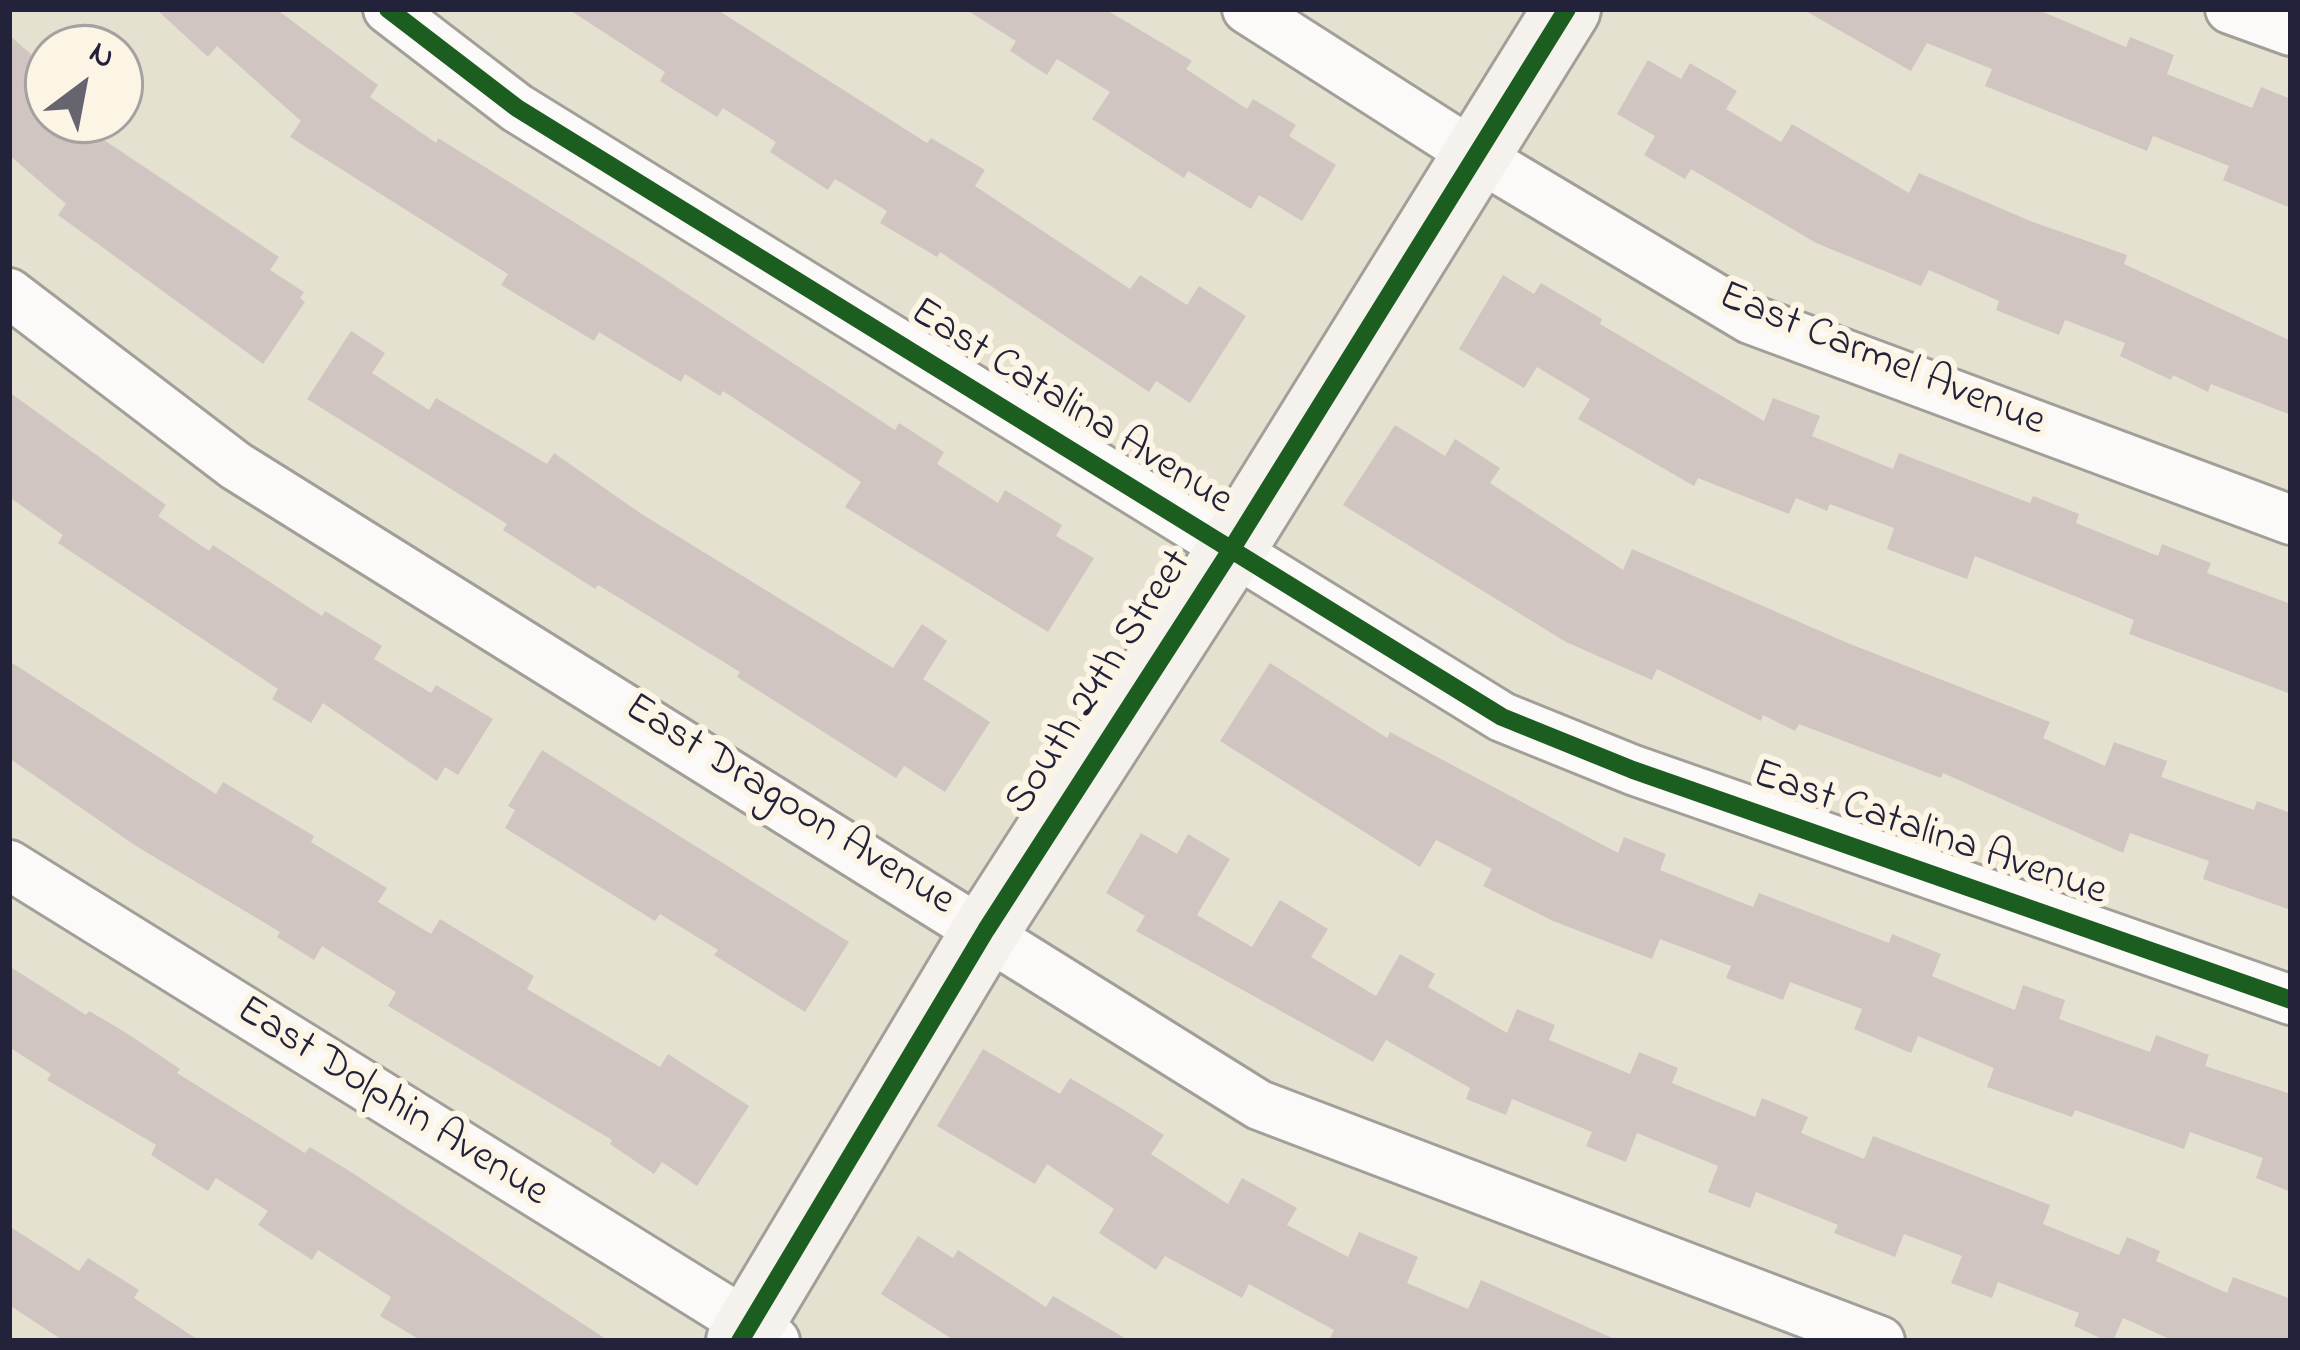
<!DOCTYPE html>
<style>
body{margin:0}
#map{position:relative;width:2300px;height:1350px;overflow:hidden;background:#e5e1d0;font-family:"Indie Flower",sans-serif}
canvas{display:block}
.frame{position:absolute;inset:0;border:12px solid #22223b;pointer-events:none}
.north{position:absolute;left:24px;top:24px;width:120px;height:120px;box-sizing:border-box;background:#fcf5e5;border:3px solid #a5a1a1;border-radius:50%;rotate:32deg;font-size:33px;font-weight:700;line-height:48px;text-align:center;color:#22223b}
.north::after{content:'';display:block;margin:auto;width:42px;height:54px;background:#66656f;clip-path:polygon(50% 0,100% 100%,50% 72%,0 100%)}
</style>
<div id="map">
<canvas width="2300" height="1350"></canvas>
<div class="frame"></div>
<div class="north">N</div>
</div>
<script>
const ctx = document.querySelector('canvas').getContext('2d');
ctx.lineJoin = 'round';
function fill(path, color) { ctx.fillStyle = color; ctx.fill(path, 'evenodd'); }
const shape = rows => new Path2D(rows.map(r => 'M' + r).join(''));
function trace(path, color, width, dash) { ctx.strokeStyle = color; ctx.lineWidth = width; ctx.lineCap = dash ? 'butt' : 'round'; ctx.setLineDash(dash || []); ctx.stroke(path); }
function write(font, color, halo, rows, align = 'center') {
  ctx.font = font + ' "Indie Flower",sans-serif'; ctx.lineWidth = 12; ctx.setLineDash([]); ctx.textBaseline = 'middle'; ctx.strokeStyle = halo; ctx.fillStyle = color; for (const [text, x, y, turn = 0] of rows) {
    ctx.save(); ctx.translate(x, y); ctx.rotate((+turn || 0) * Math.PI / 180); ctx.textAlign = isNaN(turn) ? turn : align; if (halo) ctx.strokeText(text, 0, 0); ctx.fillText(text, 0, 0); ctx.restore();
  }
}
fill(shape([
 [156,9,276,9,378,85,370,97,436,143,438,138,640,263,895,430,899,423,944,452,937,464,998,503,1005,490,1062,525,1056,536,1094,558,1048,632,845,507,861,482,723,391,720,396,685,374,681,382,599,332,594,341,501,285,508,274,290,137,301,121,217,46,208,57],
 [568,9,716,9,927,143,931,138,985,170,975,186,1130,289,1140,275,1187,305,1199,286,1246,316,1190,403,1156,381,1149,392,940,252,937,257,880,223,887,211,835,179,828,190,770,152,776,142,723,108,717,117,660,81,665,72],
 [965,9,1105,9,1192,61,1186,69,1247,109,1253,99,1296,125,1289,136,1336,165,1302,221,1259,195,1251,209,1188,171,1184,178,1092,119,1110,92,1057,59,1047,75,1010,51,1016,41],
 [1802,9,2036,9,2126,47,2130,37,2174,55,2167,74,2252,108,2261,87,2291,99,2291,208,2223,180,2229,166,2153,136,2147,151,1985,86,1992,69,1927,43,1911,71],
 [9,35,48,69,48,120,74,120,279,257,270,270,304,292,300,298,305,302,263,364,58,215,66,204,9,155],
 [1648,60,1681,79,1690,63,1737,91,1726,109,1781,142,1792,124,1909,193,1919,173,2030,221,2127,255,2124,264,2291,341,2291,415,2211,384,2208,392,2173,375,2171,380,2120,356,2125,343,2065,320,2059,335,1996,310,1999,301,1929,270,1921,286,1816,243,1691,169,1685,179,1644,155,1655,136,1617,114],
 [1503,275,1534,294,1541,283,1602,319,1600,324,1764,421,1773,398,1820,416,1812,436,1893,469,1899,453,2030,503,2033,496,2079,514,2076,523,2158,556,2162,544,2211,563,2207,573,2291,604,2291,694,2129,634,2134,620,1975,556,1967,579,1887,549,1894,528,1830,504,1827,511,1796,498,1789,514,1698,478,1694,486,1578,419,1590,399,1537,367,1524,388,1459,349],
 [351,331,385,353,372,373,429,410,436,398,547,464,554,453,643,515,893,668,922,624,947,641,923,679,990,722,945,792,904,766,896,778,737,677,740,672,598,585,595,589,503,530,507,524,307,399],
 [9,392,166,505,158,516,209,551,213,545,322,616,325,611,382,646,374,659,431,693,436,685,493,719,458,775,445,767,437,781,323,703,311,723,272,699,278,689,58,543,63,535,9,497],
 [1395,425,1445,456,1455,439,1500,468,1490,483,1623,570,1632,549,1850,644,2050,722,2043,738,2105,766,2114,742,2167,761,2161,777,2254,810,2257,801,2291,813,2291,910,2203,879,2209,861,2130,833,2123,853,1943,773,1941,778,1799,724,1795,731,1763,715,1761,721,1657,669,1652,680,1566,642,1343,505],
 [9,661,216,794,223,782,314,836,311,842,387,888,378,902,431,934,440,919,534,976,527,989,660,1067,668,1054,749,1106,697,1186,662,1162,654,1174,610,1144,612,1140,388,1006,396,992,322,946,314,960,277,937,280,932,136,846,9,758],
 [1270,663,1387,738,1390,732,1618,853,1624,837,1666,854,1660,870,1753,907,1759,893,1889,943,1892,934,1941,954,1932,976,2015,1010,2023,985,2065,1000,2059,1019,2150,1052,2156,1035,2209,1055,2205,1066,2291,1094,2291,1192,2256,1178,2263,1158,2190,1132,2184,1149,2075,1110,2072,1117,1987,1087,1994,1068,1918,1036,1911,1053,1854,1029,1862,1009,1790,982,1783,1000,1726,978,1731,966,1660,939,1652,959,1553,921,1483,886,1492,869,1436,840,1420,867,1220,741],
 [542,750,849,942,805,1012,714,955,718,950,660,914,655,921,505,828,515,810,508,806],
 [1141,833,1177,854,1188,834,1230,859,1197,915,1252,947,1280,900,1328,929,1311,957,1376,996,1400,954,1435,974,1428,987,1507,1033,1517,1009,1555,1025,1549,1040,1630,1074,1639,1052,1678,1068,1672,1083,1755,1117,1762,1098,1808,1117,1801,1133,1864,1159,1873,1136,2050,1205,2043,1224,2119,1255,2127,1237,2160,1251,2156,1261,2227,1293,2233,1277,2291,1299,2291,1341,2174,1341,2123,1318,2113,1341,2107,1341,2074,1326,2079,1313,1998,1282,1992,1298,1951,1283,1962,1256,1904,1234,1895,1257,1834,1233,1838,1225,1756,1192,1750,1208,1708,1192,1718,1166,1637,1133,1626,1162,1586,1146,1592,1132,1512,1099,1506,1115,1466,1099,1470,1088,1386,1040,1373,1062,1136,931,1145,916,1106,893],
 [9,966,86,1015,89,1011,125,1032,180,1069,177,1073,305,1153,310,1147,351,1172,609,1341,422,1341,380,1316,391,1297,318,1250,312,1260,258,1225,268,1211,216,1178,208,1191,151,1155,156,1145,47,1080,51,1074,9,1047],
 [983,1049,1060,1094,1070,1078,1124,1110,1164,1135,1151,1154,1228,1204,1242,1178,1297,1208,1287,1225,1348,1257,1359,1232,1418,1257,1407,1283,1468,1309,1481,1280,1619,1341,1329,1341,1334,1330,1249,1284,1242,1298,1165,1256,1156,1270,1099,1233,1114,1209,1047,1164,1035,1184,937,1126],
 [9,1226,79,1271,88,1258,139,1290,134,1298,200,1341,64,1341,9,1305],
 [918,1236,953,1258,958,1250,1046,1307,1053,1296,1130,1341,955,1341,881,1294]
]), '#d0c5c1');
const street = shape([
 [388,9,517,108,1502,717,1633,770,2291,1000],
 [1247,9,1477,156,1750,319,2291,520],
 [2230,9,2291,31],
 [9,293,236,466,1259,1105,1880,1341],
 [9,865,775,1341]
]);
const secondary = shape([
 [740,1341,986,930,1231,550,1567,9]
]);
trace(street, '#a19f98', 54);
trace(secondary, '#a19f98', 72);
trace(street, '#fbfaf8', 48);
trace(secondary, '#f5f2ee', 66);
trace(shape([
 [388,9,517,108,1502,717,1633,770,2291,1000],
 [740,1341,986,930,1231,550,1567,9]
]), '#1b5e20', 18);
write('42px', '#22223b', '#fcf5e5', [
 ["East Carmel Avenue",1881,362,22],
 ["East Catalina Avenue",1070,409,32],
 ["South 24th Street",1101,684,-57],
 ["East Dragoon Avenue",788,807,32],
 ["East Catalina Avenue",1929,836,19],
 ["East Dolphin Avenue",391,1104,32]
]);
</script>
